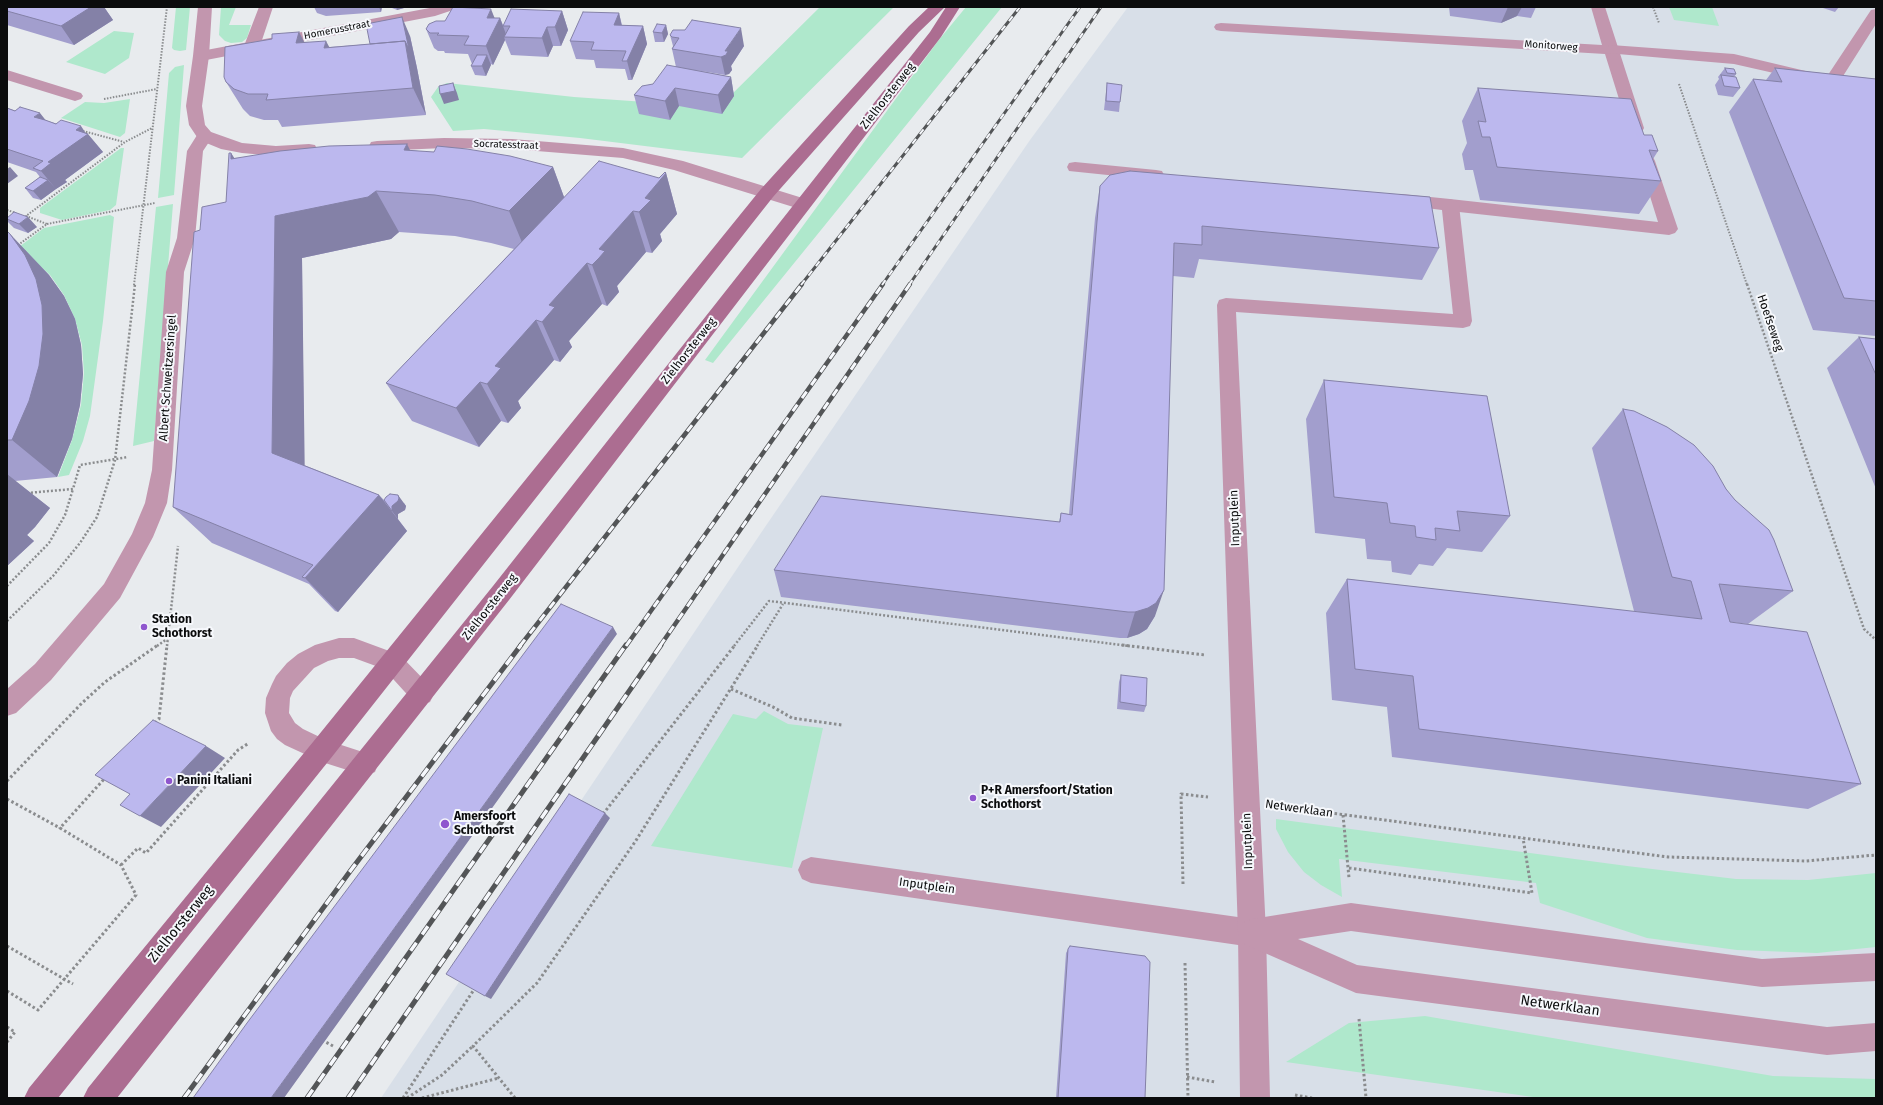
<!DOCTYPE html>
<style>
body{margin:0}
#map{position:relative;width:1883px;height:1105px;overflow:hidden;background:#e8ebee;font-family:"Fira Sans",sans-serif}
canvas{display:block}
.frame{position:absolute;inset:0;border:8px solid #0b0c0d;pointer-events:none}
</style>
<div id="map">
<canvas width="1883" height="1105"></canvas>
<div class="frame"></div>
</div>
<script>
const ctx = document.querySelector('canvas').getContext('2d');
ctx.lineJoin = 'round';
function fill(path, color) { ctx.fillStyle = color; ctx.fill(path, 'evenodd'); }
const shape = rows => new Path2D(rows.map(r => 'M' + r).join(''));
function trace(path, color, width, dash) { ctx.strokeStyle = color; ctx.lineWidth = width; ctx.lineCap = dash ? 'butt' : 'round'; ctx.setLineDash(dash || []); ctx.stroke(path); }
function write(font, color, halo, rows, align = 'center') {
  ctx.font = font + ' "Fira Sans",sans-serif'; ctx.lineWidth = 4; ctx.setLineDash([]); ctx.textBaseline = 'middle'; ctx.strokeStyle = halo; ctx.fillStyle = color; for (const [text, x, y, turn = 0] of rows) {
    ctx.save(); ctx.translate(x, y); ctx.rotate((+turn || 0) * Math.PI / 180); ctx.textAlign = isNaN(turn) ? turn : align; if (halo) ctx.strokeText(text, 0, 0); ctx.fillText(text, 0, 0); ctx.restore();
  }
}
fill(shape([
 [1128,7,1876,7,1876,1098,381,1098,765,527,1030,140]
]), '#d8dfe8');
fill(shape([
 [176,7,190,7,186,50,180,51,174,50,172,48],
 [221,7,236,7,229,25,251,25,247,38,242,42,231,43,225,41,219,35],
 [820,7,894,7,742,158,580,138,484,129,453,131,431,97,438,87,447,83,574,97,660,103,727,99],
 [966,7,1002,7,713,363,705,360,938,41],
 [1669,7,1712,7,1719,26,1674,20],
 [114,31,134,33,129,58,105,74,66,62],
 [184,65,174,195,158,198,169,73,175,67],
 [130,99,125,133,120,137,61,118,85,102,104,103],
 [121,148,124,148,116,205,110,210,62,220,40,213,40,208],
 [173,204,154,441,133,446,156,207],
 [110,215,114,217,103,321,90,416,83,441,69,475,58,477,72,440,81,405,84,373,82,345,75,319,64,295,50,275,29,256,7,256,44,228],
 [764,711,788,724,823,728,792,868,651,846,733,714,756,719],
 [1276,819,1627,866,1736,879,1808,880,1876,873,1876,947,1817,953,1737,950,1647,938,1540,903,1536,883,1339,859,1342,897,1321,885,1304,872,1288,852,1276,829],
 [1425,1016,1773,1076,1876,1079,1876,1098,1540,1098,1286,1062,1349,1023]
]), '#afe8cc');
trace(shape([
 [1653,7,1659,23],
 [1679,84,1747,285],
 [104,99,157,89],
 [83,131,124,142],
 [7,210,16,213],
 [47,224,155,203],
 [18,245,47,224,26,216,125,142,152,128],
 [134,285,167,7]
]), '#8a8c8e', 2, [1.5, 1.5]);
trace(shape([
 [1747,284,1864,629,1876,640],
 [27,493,73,489,80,465,128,457],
 [7,586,49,543,65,515,73,489],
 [7,621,53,576,80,543,97,517,115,460,135,284],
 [157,646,167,639],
 [167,646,178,546],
 [734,646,769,601,1130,646],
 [757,646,783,604]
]), '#8a8c8e', 2.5, [2, 2]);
trace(shape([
 [1122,645,1205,655],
 [731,689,773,707,792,718,842,725],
 [155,723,159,719,167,645],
 [7,781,82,703,105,682,158,645],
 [7,799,60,828],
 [1285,807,1668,857,1806,861,1876,855],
 [603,814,735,645],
 [1343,815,1349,878],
 [121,865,138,848,146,853,238,750,249,743],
 [1349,868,1532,893,1523,838],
 [1183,884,1181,794,1208,797],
 [7,946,73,984],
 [1185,963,1188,1098],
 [7,991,38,1010,136,895,121,865,60,828,105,778],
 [1359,1019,1366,1098],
 [7,1027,15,1032,7,1042],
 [322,1040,333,1046],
 [1187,1077,1215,1082],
 [1295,1095,1312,1098],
 [403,1098,475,988],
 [407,1098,442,1075,473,1046],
 [422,1098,499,1078],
 [515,1098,473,1046,537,983,635,842,758,645]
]), '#8a8c8e', 3, [2.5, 2.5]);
fill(shape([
 [259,7,273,7,260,46,257,49,252,51,247,49,244,46,259,7],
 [1591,7,1605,7,1644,128,1642,132,1636,133,1630,132,1628,128,1605,54,1221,31,1216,30,1214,27,1216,24,1221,23,1602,45,1591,7],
 [7,70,81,93,83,96,81,99,75,101,7,80,7,70],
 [205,131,211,132,213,136,203,151,195,238,184,272,172,470,167,503,153,537,120,598,51,680,16,713,7,716,7,689,35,664,104,584,132,534,145,503,152,470,166,272,177,238,187,151,199,132,205,131],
 [1647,156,1653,157,1655,161,1678,229,1675,233,1669,235,1450,211,1444,209,1441,205,1444,201,1450,199,1658,222,1639,161,1641,157,1647,156],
 [339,638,354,638,400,655,430,686,434,694,430,702,422,705,414,702,384,669,354,658,339,658,328,661,314,668,293,691,290,698,289,713,295,723,303,729,326,740,375,756,378,764,375,772,366,776,322,762,285,745,277,739,271,731,265,713,266,698,272,684,276,676,287,663,298,654,315,645,339,638],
 [811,857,1252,919,1262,923,1266,933,1262,943,1252,947,811,883,802,879,798,870,802,861,811,857]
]), '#c296ae');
fill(shape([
 [435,7,455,7,453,10,435,16,201,61,196,59,193,56,196,53,201,51,435,7],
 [1876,9,1876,24,1838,84,1835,87,1830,89,1825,87,1822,84,1871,10,1876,9],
 [1611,45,1734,54,1814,73,1817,76,1814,79,1809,81,1734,64,1606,53,1603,50,1606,47,1611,45],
 [1075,162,1156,170,1162,171,1164,175,1162,179,1156,180,1069,171,1067,167,1069,163,1075,162],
 [1401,194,1450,199,1456,201,1459,205,1472,321,1470,326,1463,328,1236,312,1266,933,1270,1098,1240,1098,1238,933,1217,305,1219,300,1226,298,1453,314,1442,210,1395,204,1392,200,1395,196,1401,194]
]), '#c296ae');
fill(shape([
 [198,7,212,7,209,56,202,106,205,125,211,132,242,143,276,146,309,144,315,145,317,149,315,153,276,156,242,153,221,149,199,140,189,125,186,106,193,56,198,7],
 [444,138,512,139,623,148,683,161,809,200,812,204,809,208,803,210,674,170,623,158,512,149,444,148,377,151,371,150,369,146,371,142,377,141,444,138],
 [1351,903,1762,959,1876,953,1876,981,1762,987,1351,931,1298,939,1357,965,1827,1027,1876,1023,1876,1051,1827,1055,1356,993,1242,943,1238,933,1242,923,1252,919,1351,903]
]), '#c296ae');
fill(shape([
 [929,7,945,7,919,32,773,197,331,758,58,1098,24,1098,29,1088,313,742,761,189,909,26,929,7],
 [946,7,960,7,941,37,509,600,117,1098,83,1098,88,1088,493,586,930,32,946,7]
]), '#ac6d91');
const railFar2 = shape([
 [801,285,1020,7],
 [882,285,1080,7],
 [909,285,1101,7]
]);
const railFar1 = shape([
 [520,646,802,284],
 [626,646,883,284],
 [660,646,910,284]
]);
const rail = shape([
 [184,1098,351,870,521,645],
 [307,1098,626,645],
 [348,1098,661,645]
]);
trace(railFar2, '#535557', 3);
trace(railFar1, '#535557', 4.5);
trace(rail, '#535557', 5);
trace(railFar2, '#f6f8fc', 2, [6]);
trace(railFar1, '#f6f8fc', 3, [8]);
trace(rail, '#f6f8fc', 3.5, [10]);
fill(shape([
 [7,7,104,7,113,20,74,45,7,25],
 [314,7,382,7,381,12,326,16,317,13],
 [391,7,405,7,404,8,397,10,392,8],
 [1449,7,1536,7,1531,18,1517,16,1501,23,1450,16],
 [1820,7,1839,7,1835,12],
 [562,11,568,30,561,46,553,46,548,57,511,55,505,40,493,65,491,64,486,76,475,75,471,66,472,64,468,54,445,53,444,51,438,51,434,48,426,29,445,21,495,18,500,18,503,25],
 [619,13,622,25,643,26,647,44,632,80,628,80,625,69,596,68,594,60,576,59,570,41],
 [666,25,668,34,664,42,655,42,653,32],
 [670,35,744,46,731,66,732,70,729,74,725,75,695,70,731,77,734,96,722,114,679,106,670,120,639,114,634,95,653,84,676,67,672,49,673,46],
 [410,36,417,68,426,115,282,127,278,120,264,120,250,116,243,109,226,82,305,42,330,47,370,44],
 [1725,68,1736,74,1734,77,1740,88,1733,97,1718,95,1715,85,1719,79,1718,77],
 [1775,68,1876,79,1876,336,1813,330,1729,112,1753,79,1766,80],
 [1107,83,1120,102,1119,112,1104,110],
 [1478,88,1644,135,1658,151,1653,159,1661,181,1639,214,1480,200,1473,170,1465,170,1462,154,1467,143,1462,121],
 [7,108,86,133,103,152,65,180,67,182,56,189,41,200,33,198,25,188,40,177,36,172,7,162],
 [410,150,553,167,564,197,659,178,666,173,677,214,660,234,662,241,652,253,646,252,617,286,619,292,614,298,607,306,602,304,569,341,572,347,560,362,554,360,518,401,521,408,515,415,508,423,501,421,479,447,412,421,386,383,514,249,491,243,455,236,399,232,391,239,302,258,304,465,379,495,384,500,404,503,406,506,405,510,398,514,398,519,407,531,338,612,335,611,309,584,212,543,173,507,200,230,226,202,231,153,234,158],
 [1100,186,1439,248,1422,280,1199,259,1194,278,1173,276,1155,616,1147,629,1139,634,1127,638,1120,638,781,597,774,570,1059,522,1061,513,1069,514,1095,218],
 [7,218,37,227,28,233,14,228,7,221],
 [7,231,49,275,64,296,75,319,81,345,83,374,80,405,72,439,57,477,15,481,50,508,35,527,27,535,34,541,7,566],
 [1859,337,1876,339,1876,489,1827,368],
 [1324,380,1510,516,1482,552,1447,548,1433,566,1419,564,1411,575,1392,572,1391,561,1367,559,1365,539,1315,533,1306,419],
 [1623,409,1726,489,1793,591,1748,624,1730,622,1861,784,1808,809,1392,757,1387,707,1332,700,1326,613,1347,579,1644,613,1634,611,1592,448],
 [1121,675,1146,706,1144,712,1117,709,1119,682],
 [1070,946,1145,1098,1056,1098,1066,953]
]), '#a29ecd');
fill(shape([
 [91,7,104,7,113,20,74,45,61,26],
 [379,7,382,7,381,12],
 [396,7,405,7,404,8,397,10],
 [1508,7,1522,7,1517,16,1501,23],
 [491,9,497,24,500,18,507,37,504,37,505,40,493,65,486,46,487,18],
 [562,11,568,30,561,46,555,27],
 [619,13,623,32,614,25],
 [402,17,410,36,417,68,426,115,413,88,405,41],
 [666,25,668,34,664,42,662,33],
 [643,26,647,44,632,80,627,61],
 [547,27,553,46,548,57,542,38],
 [741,28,744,46,731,66,732,70,729,74,725,75,721,57],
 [299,32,313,59,296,43],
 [326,41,340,67,324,48],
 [487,55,491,65,486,76,482,66],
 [731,77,734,96,722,114,718,95],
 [453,83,457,93,459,100,444,104,440,94],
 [675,88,679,106,670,120,665,101],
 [40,113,55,132,34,117],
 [81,126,87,135,88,134,103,152,65,180,67,182,56,189,41,171,48,162,76,130],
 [407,144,428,186,404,150],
 [231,153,258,195,231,159],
 [10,167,18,176,7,184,7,169],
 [553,167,568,208,526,252,509,211],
 [666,173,677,214,660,234,662,241,652,253,639,212,645,198],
 [48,180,56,189,41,200,33,191],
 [376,191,399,232,391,239,302,258,305,490,272,453,275,216],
 [633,211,646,252,617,286,619,292,607,306,592,265,599,249],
 [28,217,37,227,28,233,19,224],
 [10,234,49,275,64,296,75,319,81,345,83,374,80,405,72,439,57,477,12,440],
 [587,263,602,304,569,341,572,347,560,362,542,322,549,305],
 [536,320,554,360,518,401,521,408,508,423,487,384,495,366],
 [480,382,501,421,479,447,456,408],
 [7,474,50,508,35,527,27,535,34,541,7,566],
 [379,495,407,531,338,612,305,578],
 [398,495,406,506,405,510,398,514,398,519,392,511,392,506],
 [1164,590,1155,616,1147,629,1139,634,1127,638,1135,612],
 [613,627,617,634,284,1098,271,1098],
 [206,746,225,758,161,827,140,816],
 [605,813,610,818,491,999,485,996]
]), '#8481a7');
const building = shape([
 [7,7,91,7,61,26,7,11,7,7],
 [453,7,491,9,487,18,500,18,486,46,464,45,469,36,437,35,439,33,430,33,426,29,429,24,436,21,445,21,453,7],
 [511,9,562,11,555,27,547,27,542,38,504,37,510,26,503,26,511,9],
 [583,12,619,13,614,25,643,26,627,61,622,61,626,51,591,50,594,42,570,41,583,12],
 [402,17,409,49,405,41,370,44,366,24,402,17],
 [692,20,741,28,725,51,728,51,726,55,721,57,672,49,679,38,672,37,670,35,673,30,685,30,692,20],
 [657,24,666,25,662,33,653,32,657,24],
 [299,32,296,43,326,41,324,48,405,41,413,88,266,100,268,94,248,94,234,89,226,82,224,77,225,47,272,39,272,34,299,32],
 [477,55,487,55,482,66,471,66,477,55],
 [667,65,731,77,718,95,675,88,665,101,634,95,642,86,653,84,667,65],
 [1725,68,1734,69,1736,74,1727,73,1725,68],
 [1775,68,1876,79,1876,301,1844,298,1753,79,1782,82,1775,68],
 [1721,75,1736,77,1740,88,1724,86,1721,75],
 [453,83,455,91,440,94,439,86,453,83],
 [1107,83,1122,85,1120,102,1106,101,1107,83],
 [1478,88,1631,99,1644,135,1652,135,1658,151,1649,150,1661,181,1497,167,1490,137,1482,137,1478,121,1486,122,1478,88],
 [20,107,40,113,34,117,45,120,56,124,61,120,81,126,76,130,88,134,48,162,51,163,41,171,33,168,43,161,7,149,7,108,15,111,20,107],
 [407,144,404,150,434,152,437,146,467,149,510,156,553,167,509,211,472,201,435,195,376,191,368,197,275,216,272,453,379,495,305,578,302,577,313,565,173,507,194,232,200,230,202,207,226,202,229,153,231,153,231,159,280,151,329,146,407,144],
 [599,161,659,178,665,172,666,173,645,198,651,200,639,212,633,211,599,249,605,251,599,258,592,265,587,263,549,305,555,307,542,322,536,320,495,366,501,368,487,384,480,382,456,408,386,383,599,161],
 [1130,171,1430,197,1439,248,1202,226,1202,245,1174,243,1164,590,1156,603,1148,608,1135,612,1128,612,774,570,821,496,1060,522,1061,513,1072,515,1100,186,1110,175,1130,171],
 [40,177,48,180,33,191,25,188,40,177],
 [14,212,28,217,19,224,7,219,7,218,14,212],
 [7,231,10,234,25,255,36,279,42,305,43,334,39,366,29,401,12,440,7,440,7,231],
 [1859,337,1876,339,1876,375,1859,337],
 [1324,380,1487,396,1510,516,1457,511,1460,531,1435,528,1436,540,1416,537,1415,526,1390,523,1387,503,1334,497,1324,380],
 [1623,409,1634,411,1667,427,1694,445,1713,466,1726,489,1735,500,1769,530,1774,540,1793,591,1719,584,1730,622,1807,632,1861,784,1419,729,1413,676,1355,669,1347,579,1702,619,1691,581,1672,577,1623,409],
 [390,494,398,495,399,498,398,501,392,506,392,511,384,500,386,497,390,494],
 [561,604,613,627,271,1098,193,1098,247,1023,561,604],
 [1121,675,1147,678,1146,706,1120,702,1121,675],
 [153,720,206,746,140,816,120,805,130,794,95,775,153,720],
 [569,794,605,813,485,996,446,974,569,794],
 [1070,946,1145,956,1150,962,1145,1098,1058,1098,1068,949,1070,946]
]);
fill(building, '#bcb8ee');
trace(building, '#8481a7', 1);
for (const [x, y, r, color] of [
 [144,627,4,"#8f56ce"],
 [169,781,4,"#8f56ce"],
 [973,798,4,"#8f56ce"],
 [445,824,5,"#8f56ce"]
]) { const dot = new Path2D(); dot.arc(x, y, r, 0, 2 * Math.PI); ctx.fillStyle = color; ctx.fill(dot); trace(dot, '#f6f8fc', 1.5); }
write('10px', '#0b0c0d', '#f6f8fc', [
 ["Homerusstraat",337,30,-11],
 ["Monitorweg",1551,46,4],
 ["Socratesstraat",506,145,2]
]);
write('12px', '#0b0c0d', '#f6f8fc', [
 ["Zielhorsterweg",888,96,-52],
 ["Hoefseweg",1770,323,71],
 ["Zielhorsterweg",689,351,-52],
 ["Albert Schweitzersingel",168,378,-86],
 ["Inputplein",1235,518,-92],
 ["Zielhorsterweg",490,607,-52],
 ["Netwerklaan",1299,809,8],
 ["Inputplein",1248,841,-92],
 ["Inputplein",927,886,8]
]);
write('bold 12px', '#0b0c0d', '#f6f8fc', [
 ["Station",152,620],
 ["Schothorst",152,634],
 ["Panini Italiani",177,781],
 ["P+R Amersfoort/Station",981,791],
 ["Schothorst",981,805],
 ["Amersfoort",454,817],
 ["Schothorst",454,831]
], 'left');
write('14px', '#0b0c0d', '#f6f8fc', [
 ["Zielhorsterweg",181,924,-51],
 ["Netwerklaan",1560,1006,8]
]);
</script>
